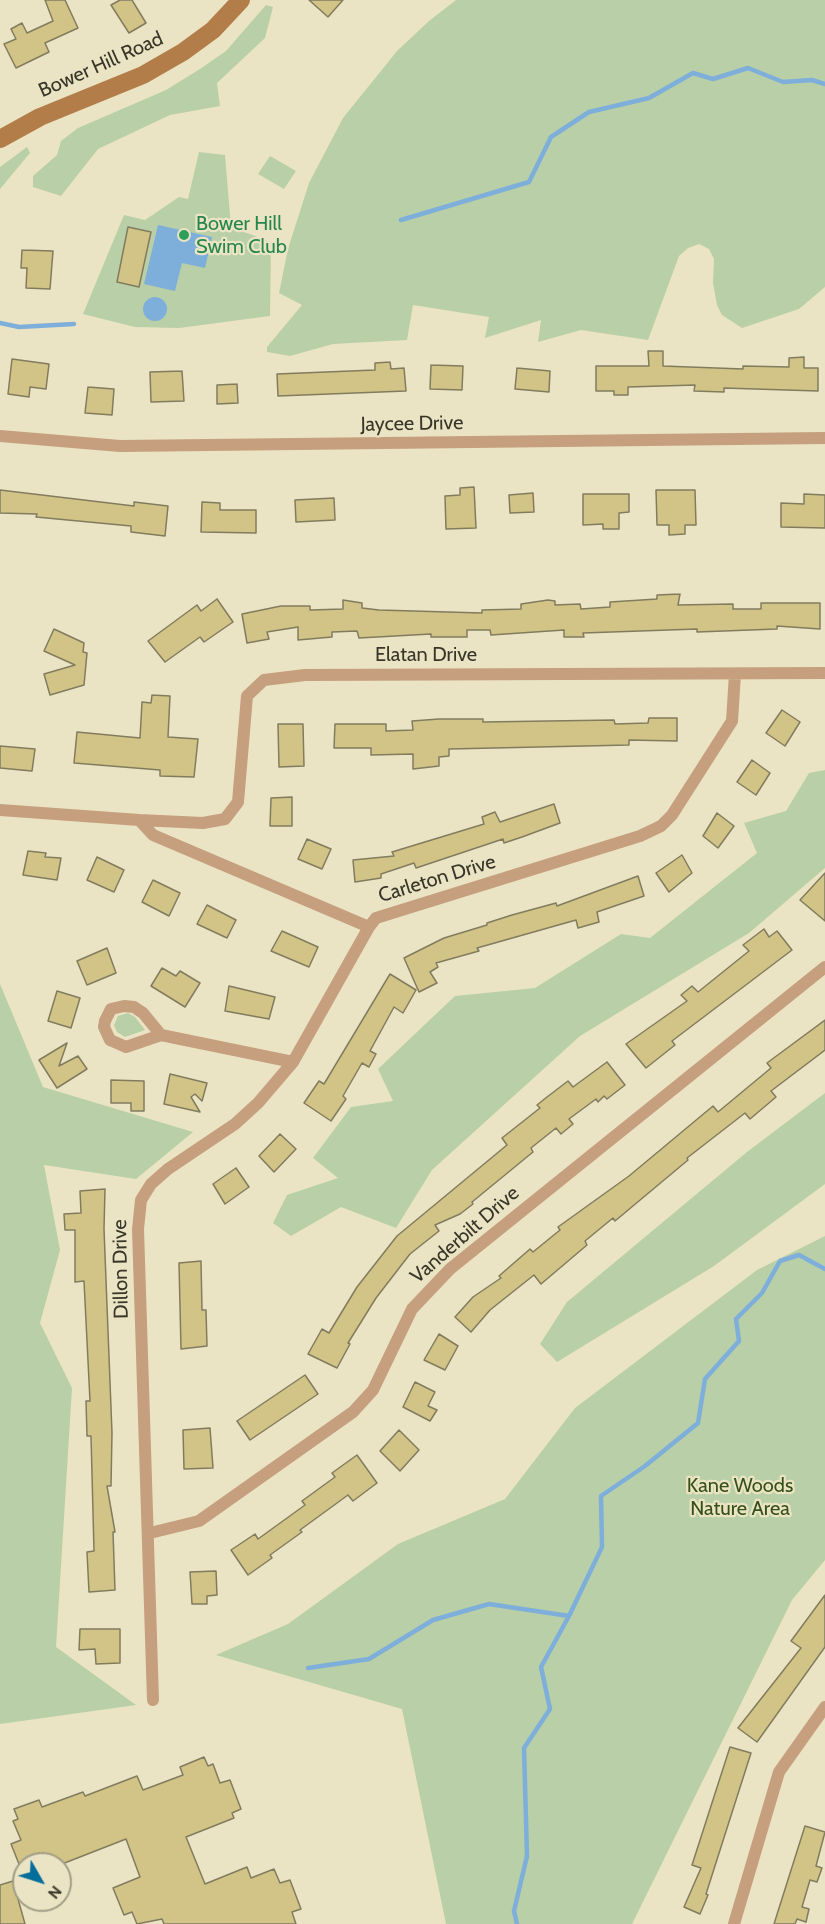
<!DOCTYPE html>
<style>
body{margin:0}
#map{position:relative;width:825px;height:1924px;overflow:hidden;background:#eae4c4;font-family:Cabin,sans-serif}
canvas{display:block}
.north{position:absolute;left:12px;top:1852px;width:60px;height:60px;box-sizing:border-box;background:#eae4c4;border:2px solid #a39e86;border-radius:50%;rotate:129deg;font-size:16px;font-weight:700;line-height:24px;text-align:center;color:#383629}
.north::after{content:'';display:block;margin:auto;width:21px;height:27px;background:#046e9b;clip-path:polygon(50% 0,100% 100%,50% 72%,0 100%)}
</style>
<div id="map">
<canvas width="825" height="1924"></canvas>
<div class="north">N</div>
</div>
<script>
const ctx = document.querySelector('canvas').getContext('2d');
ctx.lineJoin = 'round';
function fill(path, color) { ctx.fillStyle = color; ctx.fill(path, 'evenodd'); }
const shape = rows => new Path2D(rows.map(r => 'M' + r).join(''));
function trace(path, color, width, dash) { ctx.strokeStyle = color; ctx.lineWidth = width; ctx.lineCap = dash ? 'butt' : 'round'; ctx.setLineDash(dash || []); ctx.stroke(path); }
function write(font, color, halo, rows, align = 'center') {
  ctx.font = font + ' Cabin,sans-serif'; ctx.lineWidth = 4.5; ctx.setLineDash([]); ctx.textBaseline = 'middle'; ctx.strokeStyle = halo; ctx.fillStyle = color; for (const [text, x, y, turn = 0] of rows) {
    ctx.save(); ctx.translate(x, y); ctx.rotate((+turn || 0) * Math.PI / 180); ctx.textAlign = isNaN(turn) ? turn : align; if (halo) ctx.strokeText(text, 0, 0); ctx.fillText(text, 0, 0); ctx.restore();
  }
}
fill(shape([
 [456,0,825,0,825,287,799,309,742,328,722,315,717,305,713,283,714,259,709,249,699,244,688,248,679,256,648,340,581,330,538,342,541,320,485,338,489,317,413,305,407,340,333,344,290,356,267,352,267,347,302,305,279,293,288,249,309,183,343,118,397,51,429,21],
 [266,5,273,7,265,38,217,83,220,106,170,115,98,149,61,196,33,187,33,176,57,155,61,141,78,128,166,90,200,69,226,51],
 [27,147,30,153,0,189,0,167],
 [199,152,225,155,231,227,271,242,270,316,179,328,135,327,83,314,124,215,145,220,179,197,188,199],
 [270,156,296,171,284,189,258,174],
 [825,770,825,868,749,933,580,1036,432,1170,396,1228,341,1207,291,1236,273,1223,287,1195,338,1178,313,1158,351,1107,393,1101,378,1069,455,996,535,988,621,934,650,938,757,853,744,823,786,811,809,773],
 [0,984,43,1087,193,1132,136,1179,44,1165,60,1250,40,1323,72,1388,56,1647,136,1705,0,1724],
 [128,1013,135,1017,145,1030,125,1037,117,1032,114,1025,118,1016],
 [825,1093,825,1184,714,1266,557,1362,540,1344,567,1302,747,1152],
 [825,1236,825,1560,792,1600,632,1924,446,1924,402,1709,216,1655,288,1624,398,1544,505,1499,575,1408,757,1270]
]), '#b9cfa7');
fill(shape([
 [158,225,212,237,205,268,182,263,175,291,144,284],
 '143 309a12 12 0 1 1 24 0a12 12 0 1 1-24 0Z'
]), '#7eaeda');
trace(shape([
 [401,220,529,182,551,137,589,112,649,98,693,73,713,79,748,68,783,82,812,80,825,84],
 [0,323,19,327,74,324],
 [308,1668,369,1659,433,1620,489,1604,569,1616],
 [517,1924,514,1911,527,1856,524,1748,550,1709,541,1667,569,1616,602,1547,601,1496,645,1466,698,1423,705,1379,739,1341,736,1319,762,1293,780,1261,799,1255,825,1269]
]), '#7eaeda', 4.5);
const building = shape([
 [45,0,65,0,78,28,45,43,49,52,16,68,4,44,16,39,11,29,22,23,27,33,53,21,45,0],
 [120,0,132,0,146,23,129,33,111,5,120,0],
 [309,0,343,0,328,17,309,0],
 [128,227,151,232,139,287,117,282,128,227],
 [22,250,53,251,50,289,26,288,27,268,21,268,22,250],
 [648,351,663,351,663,366,743,369,743,366,789,367,789,358,804,357,804,368,818,368,818,391,724,388,724,392,694,391,695,385,628,387,628,395,614,395,614,391,596,391,596,366,649,366,648,351],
 [12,359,49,364,46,389,30,387,29,397,8,394,12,359],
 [390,362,391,369,404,368,406,391,278,396,277,374,375,370,375,363,390,362],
 [431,365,463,366,462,390,430,389,431,365],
 [517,368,550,371,549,392,515,389,517,368],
 [182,371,184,401,151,402,150,372,182,371],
 [237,384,238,403,217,404,217,385,237,384],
 [88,387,114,389,112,415,85,413,88,387],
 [474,487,476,528,446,529,445,496,460,495,460,488,474,487],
 [0,490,134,506,134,502,168,506,165,536,131,532,131,526,36,517,37,514,0,513,0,490],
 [656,490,695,490,696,525,685,525,685,534,669,535,669,525,657,525,656,490],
 [533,493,534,512,510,513,509,495,533,493],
 [583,494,629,494,629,512,619,513,619,529,603,529,603,524,583,525,583,494],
 [804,494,825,495,825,528,781,527,781,503,804,504,804,494],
 [334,498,335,520,296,522,295,500,334,498],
 [202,502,220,503,220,510,256,510,256,533,201,532,202,502],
 [680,594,678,605,733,604,733,609,761,609,761,603,820,603,820,629,777,626,777,629,697,632,697,629,583,633,584,637,564,637,564,630,491,635,490,630,467,630,467,637,431,637,431,634,359,638,357,631,332,632,332,637,298,640,298,627,267,632,269,639,247,643,242,614,281,606,310,606,310,610,343,609,343,600,362,603,362,608,379,610,482,613,482,610,521,609,521,604,548,600,555,601,555,605,580,604,581,609,610,607,610,602,657,599,657,595,680,594],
 [217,599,233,622,204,642,200,637,165,662,148,641,197,605,201,611,217,599],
 [54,629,84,643,83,652,87,653,84,685,50,695,44,674,75,665,44,651,54,629],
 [152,695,170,696,168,737,198,739,194,777,160,776,160,770,74,763,77,732,140,738,142,702,151,703,152,695],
 [782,710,800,722,785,746,766,733,782,710],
 [649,718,677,718,677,741,629,740,629,745,449,749,449,756,439,757,439,766,413,769,413,754,371,755,371,748,334,748,335,724,386,724,386,731,413,730,412,721,439,719,483,719,483,722,614,720,615,724,648,723,649,718],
 [278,724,303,724,304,766,279,767,278,724],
 [0,746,35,749,32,771,0,768,0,746],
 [752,760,770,773,756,795,737,782,752,760],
 [292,797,292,826,270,826,271,798,292,797],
 [554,804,560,823,522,837,504,843,503,839,416,868,414,863,381,874,381,878,355,882,353,860,394,856,392,852,484,824,482,817,495,812,500,822,554,804],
 [717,813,734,826,718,848,703,836,717,813],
 [307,839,331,849,322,869,298,859,307,839],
 [28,851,46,853,45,857,61,858,57,880,23,875,28,851],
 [682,855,692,873,669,892,656,873,682,855],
 [97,857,124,870,114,892,87,880,97,857],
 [825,873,825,921,800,900,825,873],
 [638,876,644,896,597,912,599,922,578,928,576,920,477,948,479,951,436,963,438,967,430,972,437,983,419,992,404,958,444,938,487,925,487,923,512,915,556,903,557,906,638,876],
 [153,880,180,893,169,916,142,902,153,880],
 [207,905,236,920,227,938,197,924,207,905],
 [764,929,769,937,777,931,792,950,672,1041,675,1045,646,1068,626,1044,687,1001,681,995,692,986,698,992,749,951,743,945,764,929],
 [282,931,318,947,309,967,271,951,282,931],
 [107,948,116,973,87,985,77,961,107,948],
 [162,968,176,976,180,971,200,983,185,1007,151,986,162,968],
 [390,974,416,990,403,1013,394,1007,370,1051,376,1054,369,1067,362,1063,343,1096,346,1099,331,1121,304,1103,319,1081,324,1084,390,974],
 [229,986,275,997,269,1019,225,1011,229,986],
 [57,991,80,998,71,1028,48,1021,57,991],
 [825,1020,825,1050,771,1091,776,1097,750,1119,745,1113,687,1158,688,1160,615,1221,613,1218,585,1241,587,1245,541,1284,534,1275,490,1310,471,1332,455,1317,473,1297,501,1278,499,1276,530,1249,533,1252,560,1230,558,1227,629,1176,713,1106,718,1112,771,1068,767,1063,825,1020],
 [67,1043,59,1066,78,1056,87,1069,57,1088,39,1060,67,1043],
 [607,1062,625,1085,607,1099,604,1096,598,1102,596,1099,569,1119,573,1124,561,1134,556,1128,531,1148,533,1152,472,1202,473,1204,460,1214,435,1225,439,1231,410,1254,376,1298,348,1343,350,1344,337,1368,308,1354,322,1329,329,1333,357,1287,397,1236,507,1145,502,1138,540,1108,537,1105,547,1097,568,1081,573,1087,607,1062],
 [170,1074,207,1083,202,1101,195,1094,191,1097,200,1112,164,1104,170,1074],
 [111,1080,144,1081,144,1111,131,1111,131,1103,111,1103,111,1080],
 [280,1134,296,1149,274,1172,259,1156,280,1134],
 [236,1168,249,1187,225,1204,213,1184,236,1168],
 [105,1189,104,1229,112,1433,111,1486,107,1486,115,1532,113,1532,115,1590,89,1592,87,1552,94,1551,91,1436,87,1436,86,1401,90,1401,84,1281,75,1282,75,1230,65,1230,64,1214,81,1213,80,1191,105,1189],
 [201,1261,202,1310,206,1310,207,1346,181,1349,179,1263,201,1261],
 [439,1334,458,1346,445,1370,424,1360,439,1334],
 [305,1375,318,1394,250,1440,237,1421,305,1375],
 [415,1382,435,1392,428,1406,437,1410,430,1421,403,1407,415,1382],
 [210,1428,213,1468,184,1469,183,1430,210,1428],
 [399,1430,419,1450,400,1471,380,1451,399,1430],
 [357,1455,377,1483,353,1501,348,1495,300,1530,302,1532,270,1555,272,1558,248,1575,231,1550,255,1534,258,1539,305,1505,302,1501,335,1477,332,1473,357,1455],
 [216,1571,217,1595,207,1596,207,1604,192,1604,190,1572,216,1571],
 [825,1595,825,1647,757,1742,738,1728,801,1648,791,1641,825,1595],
 [80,1629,120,1629,120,1663,96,1664,95,1649,79,1650,80,1629],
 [730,1747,751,1753,706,1894,708,1895,700,1914,684,1907,701,1868,692,1865,730,1747],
 [204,1757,208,1766,213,1764,220,1783,230,1780,241,1809,232,1813,234,1818,186,1837,205,1884,247,1867,251,1878,274,1869,280,1883,290,1880,301,1909,292,1912,296,1924,164,1924,162,1919,137,1924,132,1912,124,1915,113,1888,140,1877,126,1839,62,1864,19,1864,11,1844,21,1840,13,1821,18,1819,14,1809,39,1800,42,1807,83,1792,85,1796,137,1776,143,1790,183,1775,180,1767,204,1757],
 [805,1826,825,1832,816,1866,822,1868,817,1882,810,1880,802,1907,809,1909,806,1922,797,1919,795,1924,774,1924,805,1826],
 [13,1881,25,1924,0,1924,0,1885,13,1881]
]);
fill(building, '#d2c486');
trace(building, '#827c5f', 1.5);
trace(shape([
 [0,436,120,446,825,438],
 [0,810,139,820,153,835,369,927,376,918,640,836,661,826,672,815,732,721,735,674],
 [139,820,203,823,225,819,238,802,247,696,264,680,305,675,825,673],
 [161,1035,143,1013,134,1007,124,1006,111,1009,105,1021,104,1027,110,1040,126,1047,161,1035,293,1062],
 [150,1533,199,1521,353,1412,373,1390,412,1309,450,1269,825,967],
 [153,1700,138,1229,141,1200,151,1184,168,1169,235,1124,258,1103,293,1062,369,927],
 [734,1924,779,1772,825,1707]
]), '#c59f7e', 12);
trace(shape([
 [0,139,40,117,143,75,183,52,213,30,241,0]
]), '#b37d49', 18);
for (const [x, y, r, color] of [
 [184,235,6,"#2e9e5b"]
]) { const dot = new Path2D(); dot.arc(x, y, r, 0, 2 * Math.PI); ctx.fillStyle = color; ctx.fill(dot); trace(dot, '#eae4c4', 2); }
write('20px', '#383629', '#eae4c4', [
 ["Bower Hill Road",101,65,-24],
 ["Jaycee Drive",412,424,-1],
 ["Elatan Drive",426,655],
 ["Carleton Drive",437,879,-17],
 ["Vanderbilt Drive",465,1235,-41],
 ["Dillon Drive",121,1269,-91]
]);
write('20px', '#27864d', '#eae4c4', [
 ["Bower Hill",196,224],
 ["Swim Club",196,247]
], 'left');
write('20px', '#365118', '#eae4c4', [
 ["Kane Woods",740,1486],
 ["Nature Area",740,1509]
]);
</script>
